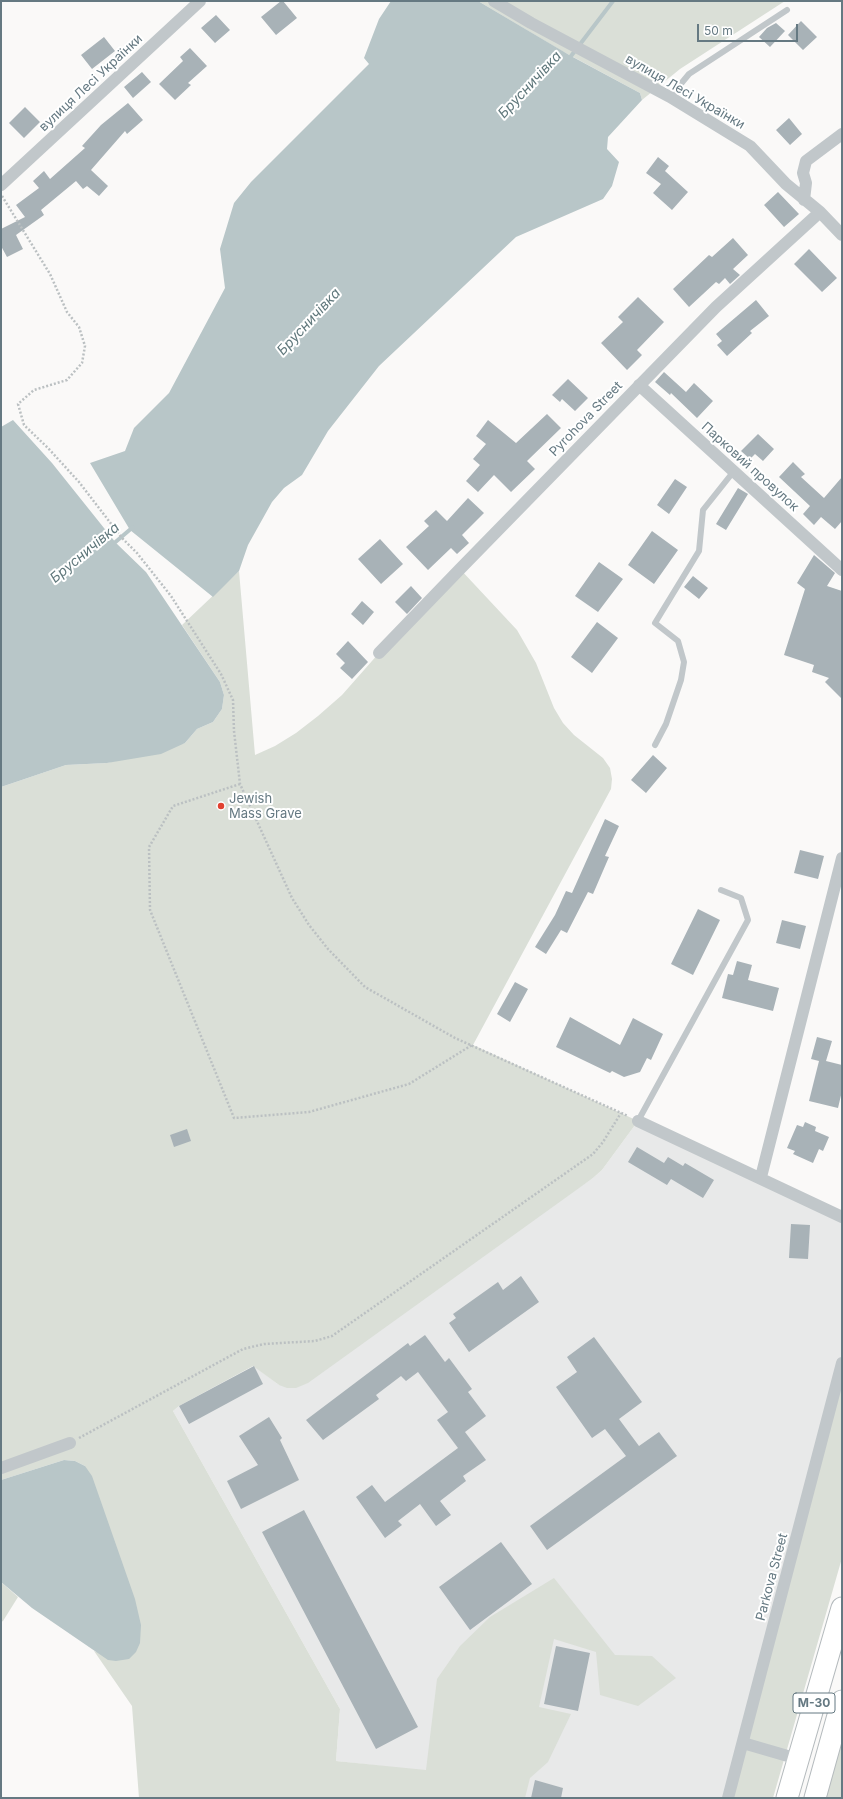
<!DOCTYPE html>
<meta charset="utf-8">
<style>
body{margin:0}
#map{position:relative;width:843px;height:1799px;overflow:hidden;background:#faf9f8;font-family:Inter,sans-serif}
canvas{display:block}
.frame{position:absolute;inset:0;border:2px solid #657982;pointer-events:none}
.scale{position:absolute;left:697px;top:24px;width:101px;height:18px;box-sizing:border-box;border:2px solid #657982;border-top:0;padding-left:5px;font-size:12px;line-height:14px;white-space:nowrap;color:#657982;-webkit-text-stroke:3px #fff;paint-order:stroke}
</style>
<div id="map">
<canvas width="843" height="1799"></canvas>
<div class="frame"></div>
<div class="scale">50 m</div>
</div>
<script>
const ctx = document.querySelector('canvas').getContext('2d');
ctx.lineJoin = 'round';
function fill(path, color) { ctx.fillStyle = color; ctx.fill(path, 'evenodd'); }
const shape = rows => new Path2D(rows.map(r => 'M' + r).join(''));
function trace(path, color, width, dash) { ctx.strokeStyle = color; ctx.lineWidth = width; ctx.lineCap = dash ? 'butt' : 'round'; ctx.setLineDash(dash || []); ctx.stroke(path); }
function write(font, color, halo, rows, align = 'center') {
  ctx.font = font + ' Inter,sans-serif'; ctx.lineWidth = 4; ctx.setLineDash([]); ctx.textBaseline = 'middle'; ctx.strokeStyle = halo; ctx.fillStyle = color; for (const [text, x, y, turn = 0] of rows) {
    ctx.save(); ctx.translate(x, y); ctx.rotate((+turn || 0) * Math.PI / 180); ctx.textAlign = isNaN(turn) ? turn : align; if (halo) ctx.strokeText(text, 0, 0); ctx.fillText(text, 0, 0); ctx.restore();
  }
}
fill(shape([
 [638,1121,842,1218,842,1363,728,1798,516,1798,426,1771,336,1761,340,1709,173,1411,179,1406,254,1366,279,1385,593,1178,602,1170]
]), '#e8e9e9');
fill(shape([
 [478,1,785,1,680,69,642,100,640,93,562,51],
 [460,569,517,630,536,663,554,708,563,723,574,735,603,758,610,768,612,779,611,789,473,1045,638,1121,602,1170,593,1178,308,1383,296,1388,287,1388,279,1385,253,1366,179,1406,173,1411,340,1709,336,1761,426,1770,437,1679,460,1646,490,1617,554,1578,615,1655,652,1656,676,1678,638,1706,600,1695,596,1652,554,1639,539,1707,571,1714,548,1762,530,1778,525,1798,139,1798,132,1706,94,1651,108,1655,85,1466,75,1461,64,1460,1,1480,1,787,66,765,107,763,185,743,197,729,213,722,222,709,224,695,220,682,182,625,239,571,255,755,275,746,296,733,318,716,342,695,379,653],
 [842,1363,842,1558,773,1798,728,1798],
 [1,1582,18,1597,3,1621,1,1622],
 [842,1731,842,1798,822,1798]
]), '#dadfd7');
fill(shape([
 [391,1,478,1,571,56,640,93,642,100,608,137,607,149,619,162,612,186,603,199,516,237,379,366,328,431,302,475,284,488,272,502,248,545,239,571,213,597,130,530,90,463,125,451,134,428,169,393,225,288,220,249,234,203,251,182,369,64,364,58,379,19],
 [13,420,52,463,116,543,146,572,220,682,224,695,222,709,213,722,197,729,185,743,161,754,107,763,66,765,1,787,1,427],
 [64,1460,75,1461,85,1466,92,1476,135,1599,141,1625,140,1643,136,1652,129,1659,116,1661,108,1660,32,1608,1,1582,1,1480]
]), '#b8c6c8');
trace(shape([
 [568,60,613,1],
 [112,545,133,527]
]), '#b8c6c8', 4);
fill(shape([
 [281,1,283,1,297,18,276,35,261,17],
 [216,15,230,30,215,43,201,28],
 [801,21,817,37,803,50,788,35],
 [776,23,785,31,770,47,759,37,767,28],
 [104,37,115,51,92,69,81,55],
 [190,48,207,66,188,83,191,85,175,100,159,84,183,61,180,57],
 [142,72,151,82,133,98,124,87],
 [128,103,143,120,127,134,125,131,91,170,108,186,99,196,87,186,83,189,76,181,41,210,44,215,16,235,23,249,7,257,1,246,1,229,25,217,16,205,39,188,33,181,44,171,50,179,85,148,82,146,101,125],
 [25,107,40,122,24,138,9,123],
 [789,118,802,134,790,145,776,130],
 [658,157,669,166,665,171,688,192,672,210,653,193,661,184,646,173],
 [778,192,799,214,784,227,764,205],
 [733,238,748,255,733,269,740,275,730,284,725,278,719,284,716,282,689,307,673,289,709,255,712,257],
 [809,249,837,278,822,292,794,264],
 [638,297,664,322,637,350,642,355,627,370,601,343,623,322,618,317],
 [756,300,769,316,750,331,752,333,727,356,717,345,722,341,716,334],
 [664,372,686,392,694,383,713,401,697,418,671,393,670,395,655,382],
 [568,379,588,398,575,411,562,399,560,402,552,395],
 [547,414,561,428,527,461,535,469,511,492,494,475,478,492,466,481,480,465,473,459,486,444,476,436,488,420,516,443],
 [758,434,774,449,763,461,755,454,750,459,741,451],
 [793,462,805,474,801,477,824,498,842,477,842,521,835,529,821,517,814,525,803,514,810,506,779,477],
 [675,479,687,487,669,514,657,505],
 [738,488,748,494,726,530,716,524],
 [468,498,484,513,462,535,469,543,457,554,451,548,428,570,406,547,429,526,424,521,436,510,447,521],
 [652,531,678,550,654,584,628,565],
 [380,539,403,564,381,584,358,559],
 [814,555,835,573,827,586,842,591,842,699,825,682,829,678,812,672,814,665,784,655,805,589,797,583],
 [599,562,623,579,598,612,575,596],
 [693,576,708,588,699,599,684,587],
 [411,586,422,598,407,614,395,602],
 [362,601,374,612,363,625,351,614],
 [597,622,618,638,592,673,571,657],
 [348,641,368,662,352,679,340,668,345,663,336,654],
 [653,755,667,768,646,793,631,780],
 [605,819,619,826,605,856,609,857,593,894,588,892,567,933,561,930,546,954,535,947,555,915,566,891,572,893],
 [800,850,824,856,818,879,794,873],
 [698,909,720,920,693,975,671,964],
 [782,920,806,926,800,949,776,943],
 [737,961,752,965,748,980,779,988,773,1011,722,998,728,974,733,975],
 [515,982,528,989,510,1022,497,1014],
 [570,1017,620,1045,633,1018,663,1034,651,1060,647,1058,640,1072,624,1077,612,1071,610,1073,556,1047],
 [817,1037,832,1041,826,1061,842,1065,842,1091,838,1108,809,1101,819,1061,811,1059],
 [805,1122,816,1127,815,1131,829,1137,823,1151,819,1149,813,1163,793,1154,795,1151,787,1148,797,1125,803,1127],
 [187,1129,191,1141,174,1147,170,1135],
 [637,1147,664,1163,668,1157,683,1166,685,1163,714,1180,703,1198,671,1179,667,1185,628,1162],
 [791,1224,810,1225,808,1259,789,1258],
 [521,1276,539,1302,469,1352,449,1323,456,1318,453,1314,498,1282,503,1290],
 [425,1335,445,1362,449,1358,472,1389,468,1392,486,1416,465,1432,486,1460,463,1476,466,1481,440,1501,451,1515,436,1526,420,1504,398,1521,402,1525,385,1538,356,1497,372,1485,385,1502,458,1448,437,1420,448,1412,418,1372,406,1381,401,1376,376,1395,379,1399,323,1440,306,1420,408,1343,410,1346],
 [594,1337,642,1402,619,1419,639,1446,659,1432,677,1456,547,1550,530,1526,626,1456,605,1429,592,1438,556,1387,577,1372,567,1357],
 [254,1366,263,1384,189,1424,179,1406],
 [269,1417,282,1438,280,1440,299,1480,241,1509,227,1481,258,1465,239,1436],
 [304,1510,418,1727,376,1749,262,1532],
 [501,1542,532,1584,470,1630,439,1587],
 [556,1646,590,1653,578,1711,544,1704],
 [535,1780,563,1788,561,1798,531,1798]
]), '#a8b2b7');
const highway = shape([
 [787,1798,842,1608],
 [815,1798,842,1701]
]);
trace(highway, '#b4babd', 23);
trace(shape([
 [2,196,50,274,67,312,79,327,85,346,82,363,67,380,34,390,18,404,24,425,48,448,79,482,122,538,137,553,171,596,221,674,233,700,234,731,240,784,292,898,309,925,328,949,365,987,455,1038,628,1116],
 [240,784,173,806,149,847,150,910,234,1118,309,1112,409,1084,472,1045],
 [79,1438,243,1349,264,1344,315,1341,332,1336,593,1154,603,1142,621,1113]
]), '#bbc0c2', 2.5, [2, 2]);
trace(shape([
 [670,97,689,74,787,10],
 [655,745,666,724,681,680,684,662,678,641,655,623,699,551,703,510,734,471],
 [638,1121,748,920,741,898,721,890]
]), '#c1c7ca', 6);
trace(shape([
 [494,1,531,23,670,97,750,146,786,184,820,212,842,235],
 [1,185,200,1],
 [804,200,806,183,803,173,806,161,842,134],
 [639,385,842,570],
 [379,653,460,569,716,307,820,212],
 [638,1121,842,1217],
 [761,1177,842,858],
 [1,1468,70,1443],
 [743,1743,798,1759],
 [728,1798,842,1363]
]), '#c1c7ca', 12);
trace(highway, '#fff', 21);
for (const [x, y, r, color] of [
 [221,806,4,"#e14130"]
]) { const dot = new Path2D(); dot.arc(x, y, r, 0, 2 * Math.PI); ctx.fillStyle = color; ctx.fill(dot); trace(dot, '#fff', 1.5); }
for (const [x, y, w] of [
 [814,1703,42]
]) { const box = new Path2D(); box.roundRect(x - w / 2, y - 10, w, 20, 3); ctx.fillStyle = '#fff'; ctx.fill(box); trace(box, '#657982', 1); }
write('bold 12px', '#657982', null, [
 ["М-30",814,1703]
]);
write('13px', '#657982', '#fff', [
 ["вулиця Лесі Українки",91,83,-43],
 ["вулиця Лесі Українки",685,92,30],
 ["Pyrohova Street",586,419,-46],
 ["Парковий провулок",750,467,42],
 ["Parkova Street",772,1577,-75]
]);
write('13px', '#657982', '#fff', [
 ["Jewish",229,799],
 ["Mass Grave",229,814]
], 'left');
write('italic 14px', '#60787c', '#fff', [
 ["Брусничівка",530,85,-47],
 ["Брусничівка",309,322,-47],
 ["Брусничівка",85,553,-40]
]);
</script>
